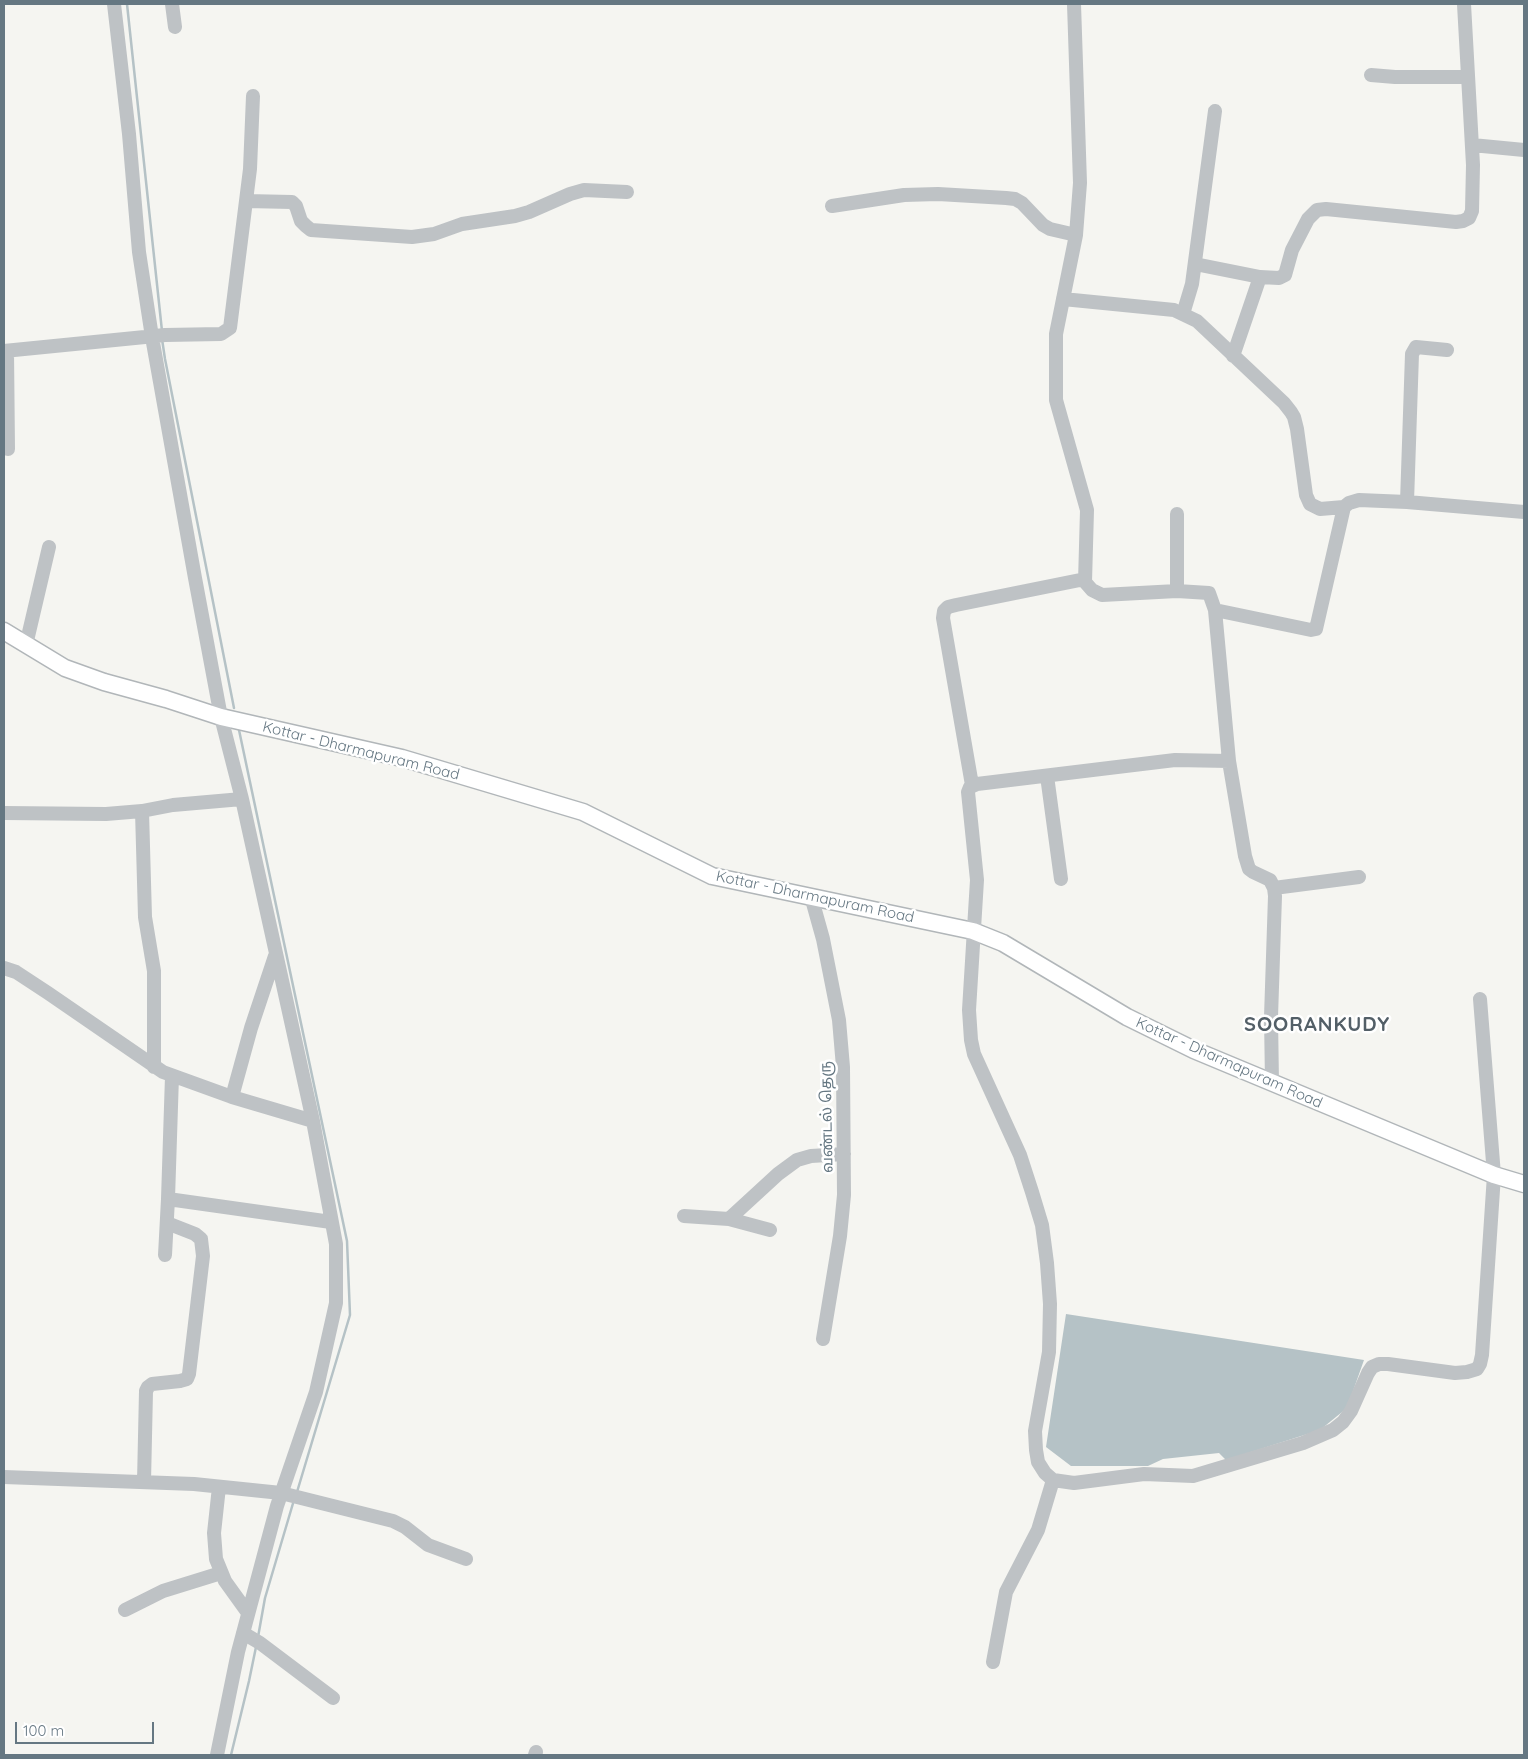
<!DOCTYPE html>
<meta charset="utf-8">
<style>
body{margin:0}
#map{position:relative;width:1528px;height:1759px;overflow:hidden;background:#f5f5f1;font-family:Quicksand,sans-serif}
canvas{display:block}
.frame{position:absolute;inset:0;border:5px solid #657782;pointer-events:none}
.scale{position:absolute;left:15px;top:1722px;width:139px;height:22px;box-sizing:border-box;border:2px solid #657782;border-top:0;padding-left:6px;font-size:15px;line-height:18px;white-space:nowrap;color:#657782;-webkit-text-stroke:4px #fff;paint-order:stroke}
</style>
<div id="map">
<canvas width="1528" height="1759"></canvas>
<div class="frame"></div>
<div class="scale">100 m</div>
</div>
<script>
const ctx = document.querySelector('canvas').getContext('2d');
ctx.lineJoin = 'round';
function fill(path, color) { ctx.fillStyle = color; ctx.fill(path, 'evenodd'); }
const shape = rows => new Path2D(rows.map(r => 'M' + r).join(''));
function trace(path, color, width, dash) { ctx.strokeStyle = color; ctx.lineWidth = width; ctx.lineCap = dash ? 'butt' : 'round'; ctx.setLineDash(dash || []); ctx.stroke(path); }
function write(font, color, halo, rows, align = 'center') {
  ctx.font = font + ' Quicksand,"Noto Sans Tamil",sans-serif'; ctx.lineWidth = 5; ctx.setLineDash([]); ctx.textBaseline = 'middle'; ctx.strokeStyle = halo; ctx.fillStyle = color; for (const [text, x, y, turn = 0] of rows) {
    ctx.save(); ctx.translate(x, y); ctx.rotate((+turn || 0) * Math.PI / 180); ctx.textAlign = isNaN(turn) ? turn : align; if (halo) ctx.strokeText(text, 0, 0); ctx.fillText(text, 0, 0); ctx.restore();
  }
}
fill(shape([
 [1066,1314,1364,1360,1347,1408,1320,1430,1226,1460,1219,1453,1163,1459,1148,1466,1071,1466,1046,1447]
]), '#b5c2c6');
trace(shape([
 [127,4,162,331],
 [162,339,165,359,234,708],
 [239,730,347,1241,350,1315,297,1492],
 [258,1637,265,1598,294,1500],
 [231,1755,249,1681,256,1647]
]), '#b5c2c6', 2.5);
const major = shape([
 [4,631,65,668,104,682,166,699,221,717,402,758,583,812,712,876,973,931,1003,943,1127,1017,1194,1050,1494,1175,1524,1184]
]);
trace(major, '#b1b6b9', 19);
trace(shape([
 [114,4,129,134,139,252,152,337,195,578,221,717,242,799,313,1121,336,1244,336,1303,316,1392,277,1506,238,1652,217,1755],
 [172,4,175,27],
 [1074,4,1080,183,1076,235,1056,334,1056,400,1087,510,1085,582,1092,590,1102,595,1177,591,1209,593,1215,610,1229,761,1245,856,1249,869,1253,872,1270,880,1274,888,1275,896,1271,1017,1272,1083],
 [1371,75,1395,77,1468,77],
 [1472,145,1524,150],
 [246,201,292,202,296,206,301,221,306,226,311,230,412,237,434,234,462,224,515,216,529,212,570,194,584,190,627,192],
 [832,206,904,195,938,194,1006,198,1015,199,1022,203,1043,225,1050,229,1076,235],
 [1195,264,1260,277,1279,278,1285,275,1292,250,1308,219,1317,210,1326,209,1456,222,1463,221,1469,218,1472,211,1473,165,1464,4],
 [1063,299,1174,310,1197,321,1284,403,1291,412,1294,417,1297,429,1306,495,1310,504,1320,509,1344,507],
 [1183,314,1192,284,1215,111],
 [4,351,165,335,221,334,230,328,250,169,253,96],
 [7,351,8,449],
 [1233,356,1260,277],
 [1407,502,1412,354,1416,347,1447,350],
 [1177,514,1177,591],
 [1215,610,1311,630,1316,629,1344,507,1349,503,1359,500,1407,502,1524,512],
 [26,645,49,547],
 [1229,761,1175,760,977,784,970,787,968,792,977,880,969,1010,971,1040,974,1054,1020,1155,1032,1192,1042,1225,1047,1263,1050,1304,1049,1352,1035,1431,1036,1450,1038,1462,1045,1473,1053,1480,1074,1483,1144,1474,1193,1476,1303,1443,1333,1430,1343,1422,1351,1411,1368,1373,1372,1367,1379,1364,1388,1364,1455,1373,1467,1372,1477,1369,1480,1364,1482,1355,1494,1175,1480,999],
 [1047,776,1061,879],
 [972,785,943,618,944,611,948,607,956,605,1085,579],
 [142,811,145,917,154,971,154,1067],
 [4,813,106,814,142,811,173,805,242,799],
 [1274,888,1359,877],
 [811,896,823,939,839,1020,843,1067,844,1195,840,1236,823,1339],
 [4,968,16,972,48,993,163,1072,232,1097,313,1121],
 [232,1097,251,1028,275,956],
 [168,1199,331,1222],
 [684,1216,729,1219,770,1230],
 [729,1219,778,1174,797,1160,811,1156,844,1154],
 [165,1255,168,1199,172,1076],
 [4,1477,194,1484,281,1493,393,1521,405,1527,428,1545,466,1559],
 [144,1482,146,1391,148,1387,152,1384,180,1381,187,1379,189,1374,203,1256,201,1239,195,1234,167,1223],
 [219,1487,214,1533,216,1559,225,1581,248,1613],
 [125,1610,163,1591,221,1573],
 [243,1633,260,1643,333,1698],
 [993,1662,1006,1592,1038,1530,1053,1480],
 [535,1755,536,1752]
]), '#bec2c5', 14);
trace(major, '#fff', 16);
write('15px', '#657782', '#fff', [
 ["Kottar - Dharmapuram Road",361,751,14],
 ["Kottar - Dharmapuram Road",815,897,12],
 ["Kottar - Dharmapuram Road",1229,1063,24],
 ["வண்டல் தெரு",827,1117,-91]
]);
ctx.letterSpacing = '1px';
write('bold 20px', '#535f67', '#fff', [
 ["SOORANKUDY",1317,1025]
]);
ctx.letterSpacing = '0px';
</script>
